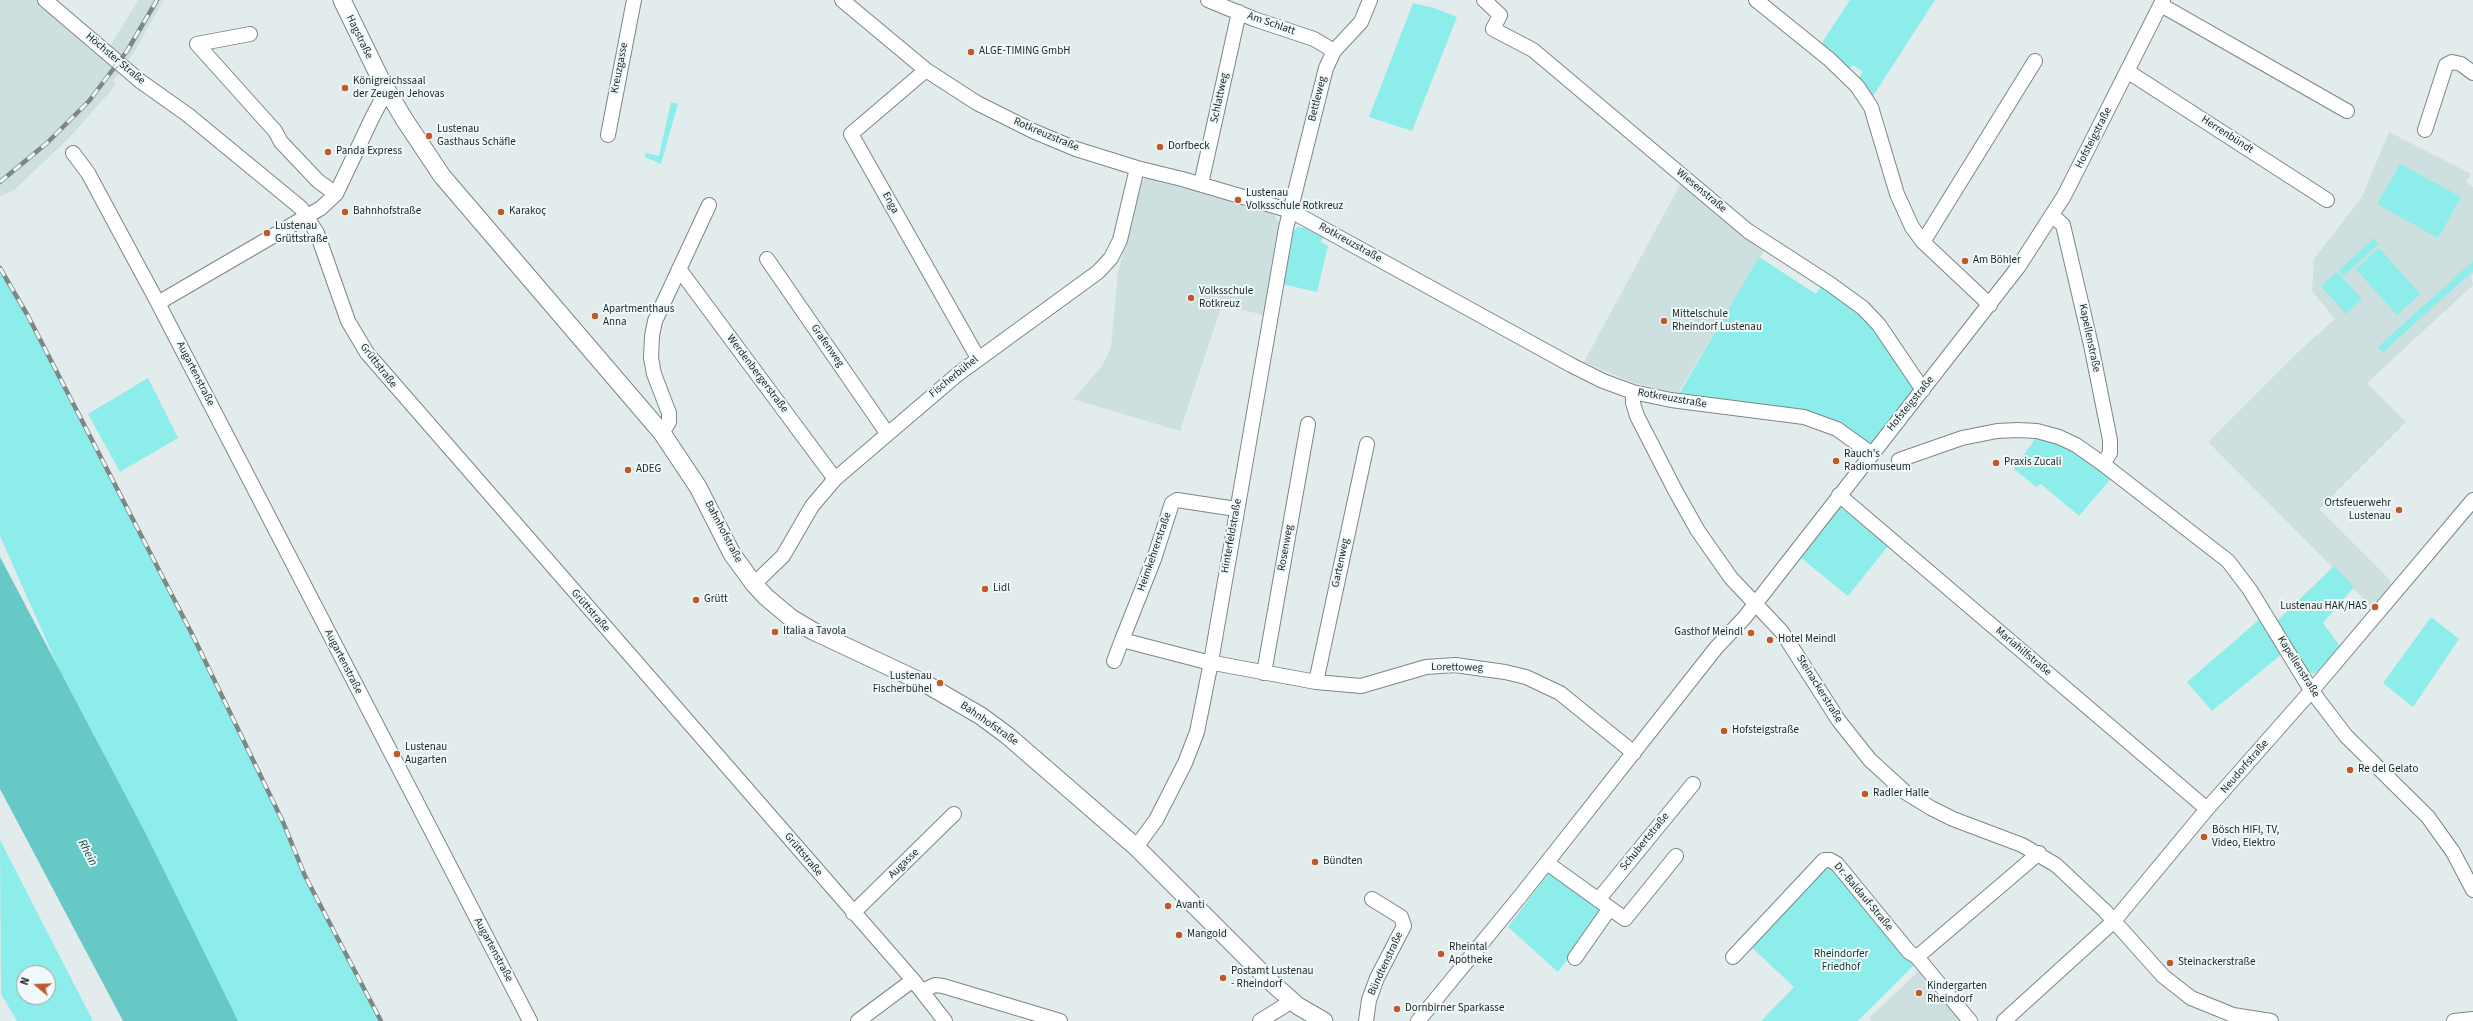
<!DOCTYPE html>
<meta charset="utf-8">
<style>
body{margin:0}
#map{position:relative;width:2473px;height:1021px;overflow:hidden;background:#e2ecec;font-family:"Source Sans 3",sans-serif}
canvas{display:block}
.north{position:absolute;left:16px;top:965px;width:40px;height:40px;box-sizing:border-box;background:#eff9f9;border:1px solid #9ca3a3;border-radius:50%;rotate:289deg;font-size:11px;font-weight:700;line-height:16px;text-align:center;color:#1f2323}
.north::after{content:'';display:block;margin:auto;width:14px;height:18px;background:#bf592c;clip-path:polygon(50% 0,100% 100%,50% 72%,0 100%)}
</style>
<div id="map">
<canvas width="2473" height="1021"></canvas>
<div class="north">N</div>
</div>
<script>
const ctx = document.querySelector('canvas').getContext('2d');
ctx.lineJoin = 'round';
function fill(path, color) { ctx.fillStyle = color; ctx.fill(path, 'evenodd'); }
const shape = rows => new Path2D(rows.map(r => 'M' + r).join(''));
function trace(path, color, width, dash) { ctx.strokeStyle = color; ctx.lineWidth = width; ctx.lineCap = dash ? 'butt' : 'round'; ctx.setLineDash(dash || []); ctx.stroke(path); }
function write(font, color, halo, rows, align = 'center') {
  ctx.font = font + ' "Source Sans 3",sans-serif'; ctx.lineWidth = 4; ctx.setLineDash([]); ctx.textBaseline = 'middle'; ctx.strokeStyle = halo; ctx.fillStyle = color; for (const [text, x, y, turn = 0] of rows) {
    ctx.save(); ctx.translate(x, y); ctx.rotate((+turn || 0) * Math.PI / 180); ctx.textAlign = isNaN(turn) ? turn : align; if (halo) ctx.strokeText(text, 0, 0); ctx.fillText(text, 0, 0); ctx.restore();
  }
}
fill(shape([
 [0,0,45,0,104,57,138,0,164,0,133,54,113,81,116,85,68,139,14,190,0,197],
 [2389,132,2471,174,2466,182,2473,187,2473,274,2471,276,2473,285,2367,383,2406,422,2319,509,2390,580,2393,589,2375,610,2208,442,2299,351,2335,319,2312,291,2314,259,2362,197],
 [1145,178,1212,195,1274,215,1280,224,1264,315,1222,305,1180,431,1073,399,1102,366,1111,347,1118,272,1141,183],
 [1681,183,1765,249,1678,393,1634,383,1584,362],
 [1922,968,1965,1021,1872,1021,1869,1018]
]), '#cddfde');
fill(shape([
 [1850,0,1935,0,1871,99,1857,79,1863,72,1853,65,1848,71,1822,48,1823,41],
 [1413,3,1434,8,1457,17,1412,131,1369,117],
 [671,102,678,104,661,164,645,157,646,153,659,156],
 [2400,164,2461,197,2438,238,2377,204],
 [1297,227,1304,228,1323,237,1321,242,1328,246,1317,292,1282,284,1292,233],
 [2374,238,2379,244,2343,276,2339,270],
 [2379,248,2420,294,2397,315,2356,269],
 [1759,257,1816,294,1825,281,1850,299,1923,390,1872,454,1837,429,1675,401],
 [2473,261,2473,271,2383,352,2378,347],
 [0,268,129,510,283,822,305,876,380,1021,238,1021,211,970,145,832,59,669,0,536],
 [2337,272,2362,299,2346,314,2321,286],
 [148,378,178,438,120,472,88,414],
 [2042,436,2066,444,2113,476,2079,516,2041,484,2036,487,2014,469,2035,439],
 [1840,507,1888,546,1848,596,1801,558],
 [2334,566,2354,587,2323,623,2340,646,2316,673,2313,674,2309,672,2277,621],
 [2431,617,2459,639,2413,707,2383,683],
 [2261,618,2282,654,2212,711,2187,682],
 [0,840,20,879,93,1021,17,1021,1,994],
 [24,973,48,973,48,997,24,997],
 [1826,862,1914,965,1858,1021,1761,1021,1794,987,1748,944],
 [1549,873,1602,909,1603,913,1558,972,1508,927]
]), '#8cedea');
fill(shape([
 [0,557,145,832,238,1021,123,1021,0,789]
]), '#67c9c6');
const minor = shape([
 [45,0,140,81,188,115,301,208,317,233,348,321,367,353,913,980,945,1021],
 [842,0,926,70,977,103,1033,131,1076,149,1137,168,1182,179,1291,211,1571,365,1603,381,1633,392,1671,400,1804,417,1837,429,1872,454],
 [1208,0,1254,19,1314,39,1334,51],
 [1484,0,1500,15,1493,29,1533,50,1748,231,1830,284,1863,308,1879,325,1923,390],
 [1756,0,1829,59,1857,86,1871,107,1897,194,1912,227,1923,242,1990,305],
 [2161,5,2347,111],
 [250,34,197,44,275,131,281,142,318,181,336,194],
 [926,70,851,134,978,358],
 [2127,71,2327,200],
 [2425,130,2446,65,2452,62,2461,64,2473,73],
 [608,135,634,0],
 [73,153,88,173,158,303,530,1021],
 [1201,184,1239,12],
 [2053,216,2063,225,2091,345,2110,440,2110,453,2103,464],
 [1923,242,2035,61],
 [767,259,887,433],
 [679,269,835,479],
 [158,303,321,208,336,194,373,116,381,101,389,94],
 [1633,392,1633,403,1637,416,1676,492,1698,531,1731,578,1782,632,1839,721,1870,760,1905,792,1931,808,1953,819,2022,845,2056,865,2105,911,2163,976,2191,998,2233,1015,2271,1021],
 [662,433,669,422,669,413,654,374,651,358,652,336,655,321,709,205],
 [1899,460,1962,438,1997,431,2018,430,2037,431,2059,437,2076,445,2103,464,2228,561,2250,590,2311,690,2346,736,2428,817,2453,852,2473,890],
 [1839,495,2207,809],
 [1236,509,1177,500,1172,503,1154,559,1122,640,1203,661,1316,682,1361,686,1426,667,1455,665,1505,672,1526,677,1560,693,1634,753],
 [754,584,783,556,812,506,835,479,958,374,1098,272,1111,258,1120,240,1137,168],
 [1114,661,1122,640],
 [1264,673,1308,424],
 [1316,682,1367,444],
 [1136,847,1156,820,1185,763,1197,732,1211,662,1286,228,1326,68,1334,51,1361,22,1370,0],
 [1547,863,1625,919,1676,856],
 [1598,900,1693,784],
 [853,913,954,814],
 [1733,957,1824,860,1830,860,1837,864,1909,952,1917,957,1970,1021],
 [1917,957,2039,853],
 [1575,958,1610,908],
 [922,991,935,985,943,986,1060,1021],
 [858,1021,913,980],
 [1260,1021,1292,1001],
 [1366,1021,1369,1000,1377,978,1404,926,1401,917,1372,899],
 [1418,1021,1522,894,1716,648,1745,617,2019,266,2064,196,2163,0],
 [2004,1021,2114,921,2207,809,2320,681,2473,500],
 [2454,1021,2473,1019]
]);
const major = shape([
 [342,0,381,80,404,119,442,176,662,433,698,487,732,554,754,584,766,597,791,618,813,631,926,684,981,716,1008,736,1136,847,1272,983,1298,1006,1324,1021]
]);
trace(minor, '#7d8686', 16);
trace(major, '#7d8686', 19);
trace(minor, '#fff', 14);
trace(major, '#fff', 17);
const rail = shape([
 [0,182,47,143,89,101,127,51,157,0],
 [0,268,28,316,192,634,283,822,305,876,381,1021]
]);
trace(rail, '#7f8686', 4.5);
trace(rail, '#eff9f9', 3, [9]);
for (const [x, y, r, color] of [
 [971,52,4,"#bf592c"],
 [345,88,4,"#bf592c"],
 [429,136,4,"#bf592c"],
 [1160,147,4,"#bf592c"],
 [328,152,4,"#bf592c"],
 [1238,200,4,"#bf592c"],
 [345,212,4,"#bf592c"],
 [501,212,4,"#bf592c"],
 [267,233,4,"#bf592c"],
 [1965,261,4,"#bf592c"],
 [1191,298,4,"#bf592c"],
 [595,316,4,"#bf592c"],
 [1664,321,4,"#bf592c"],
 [1836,461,4,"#bf592c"],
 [1996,463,4,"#bf592c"],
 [628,470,4,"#bf592c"],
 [2399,510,4,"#bf592c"],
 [985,589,4,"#bf592c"],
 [696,600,4,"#bf592c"],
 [2375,607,4,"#bf592c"],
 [775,632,4,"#bf592c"],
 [1751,633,4,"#bf592c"],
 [1770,640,4,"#bf592c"],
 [940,683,4,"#bf592c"],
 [1724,731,4,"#bf592c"],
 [397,754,4,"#bf592c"],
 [2350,770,4,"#bf592c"],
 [1865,794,4,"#bf592c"],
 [2204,837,4,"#bf592c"],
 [1315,862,4,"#bf592c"],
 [1168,906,4,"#bf592c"],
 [1179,935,4,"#bf592c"],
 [1441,954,4,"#bf592c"],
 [2170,963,4,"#bf592c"],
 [1223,978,4,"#bf592c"],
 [1919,993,4,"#bf592c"],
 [1397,1009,4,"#bf592c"]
]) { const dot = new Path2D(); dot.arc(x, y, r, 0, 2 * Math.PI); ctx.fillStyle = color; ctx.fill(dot); trace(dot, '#eff9f9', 1.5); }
write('11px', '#1f2323', '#eff9f9', [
 ["Am Schlatt",1271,24,19],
 ["Hagstraße",359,37,64],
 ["Höchster Straße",115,59,40],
 ["Kreuzgasse",620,68,-79],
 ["Schlattweg",1220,98,-78],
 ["Bettleweg",1318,99,-76],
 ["Rotkreuzstraße",1046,135,23],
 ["Herrenbündt",2227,135,33],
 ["Hofsteigstraße",2094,138,-63],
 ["Wiesenstraße",1701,191,40],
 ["Enga",890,203,61],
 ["Rotkreuzstraße",1350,243,29],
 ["Kapellenstraße",2089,338,78],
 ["Grafenweg",827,346,55],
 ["Grüttstraße",378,366,52],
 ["Augartenstraße",195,374,63],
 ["Werdenbergerstraße",757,374,53],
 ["Fischerbühel",954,377,-39],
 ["Rotkreuzstraße",1672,399,10],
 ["Hofsteigstraße",1911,404,-51],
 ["Bahnhofstraße",723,532,62],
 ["Hinterfeldstraße",1232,536,-80],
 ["Rosenweg",1286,548,-80],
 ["Heimkehrerstraße",1155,552,-71],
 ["Gartenweg",1341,563,-78],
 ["Grüttstraße",590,611,49],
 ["Mariahilfstraße",2023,652,40],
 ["Augartenstraße",343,662,63],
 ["Kapellenstraße",2298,667,58],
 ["Lorettoweg",1457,668,1],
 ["Steinackerstraße",1819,689,58],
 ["Bahnhofstraße",989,724,35],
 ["Neudorfstraße",2245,767,-49],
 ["Schubertstraße",1645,842,-51],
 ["Grüttstraße",803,855,50],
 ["Augasse",904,864,-44],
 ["Dr.-Baldauf-Straße",1863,897,50],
 ["Augartenstraße",493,950,62],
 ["Bündtenstraße",1386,964,-65]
]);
write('11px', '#1f2323', '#eff9f9', [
 ["ALGE-TIMING GmbH",979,52],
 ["Königreichssaal",353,82],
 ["der Zeugen Jehovas",353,95],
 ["Lustenau",437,130],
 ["Gasthaus Schäfle",437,143],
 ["Dorfbeck",1168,147],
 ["Panda Express",336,152],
 ["Lustenau",1246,194],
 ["Volksschule Rotkreuz",1246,207],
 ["Bahnhofstraße",353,212],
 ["Karakoç",509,212],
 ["Lustenau",275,227],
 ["Grüttstraße",275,240],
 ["Am Böhler",1973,261],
 ["Volksschule",1199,292],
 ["Rotkreuz",1199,305],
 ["Apartmenthaus",603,310],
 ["Anna",603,323],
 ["Mittelschule",1672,315],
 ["Rheindorf Lustenau",1672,328],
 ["Rauch's",1844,455],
 ["Radiomuseum",1844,468],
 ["Praxis Zucali",2004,463],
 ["ADEG",636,470],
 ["Ortsfeuerwehr",2391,504,"right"],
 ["Lustenau",2391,517,"right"],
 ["Lidl",993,589],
 ["Grütt",704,600],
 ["Lustenau HAK/HAS",2367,607,"right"],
 ["Italia a Tavola",783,632],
 ["Gasthof Meindl",1743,633,"right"],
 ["Hotel Meindl",1778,640],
 ["Lustenau",932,677,"right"],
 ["Fischerbühel",932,690,"right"],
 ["Hofsteigstraße",1732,731],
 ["Lustenau",405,748],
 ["Augarten",405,761],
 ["Re del Gelato",2358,770],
 ["Radler Halle",1873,794],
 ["Bösch HIFI, TV,",2212,831],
 ["Video, Elektro",2212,844],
 ["Bündten",1323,862],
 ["Avanti",1176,906],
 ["Mangold",1187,935],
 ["Rheintal",1449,948],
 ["Apotheke",1449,961],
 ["Steinackerstraße",2178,963],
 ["Postamt Lustenau",1231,972],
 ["- Rheindorf",1231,985],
 ["Kindergarten",1927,987],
 ["Rheindorf",1927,1000],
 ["Dornbirner Sparkasse",1405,1009]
], 'left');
write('11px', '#093938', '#eff9f9', [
 ["Rheindorfer",1841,955],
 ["Friedhof",1841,968]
]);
write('italic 12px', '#1c4948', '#eff9f9', [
 ["Rhein",87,853,62]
]);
</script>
